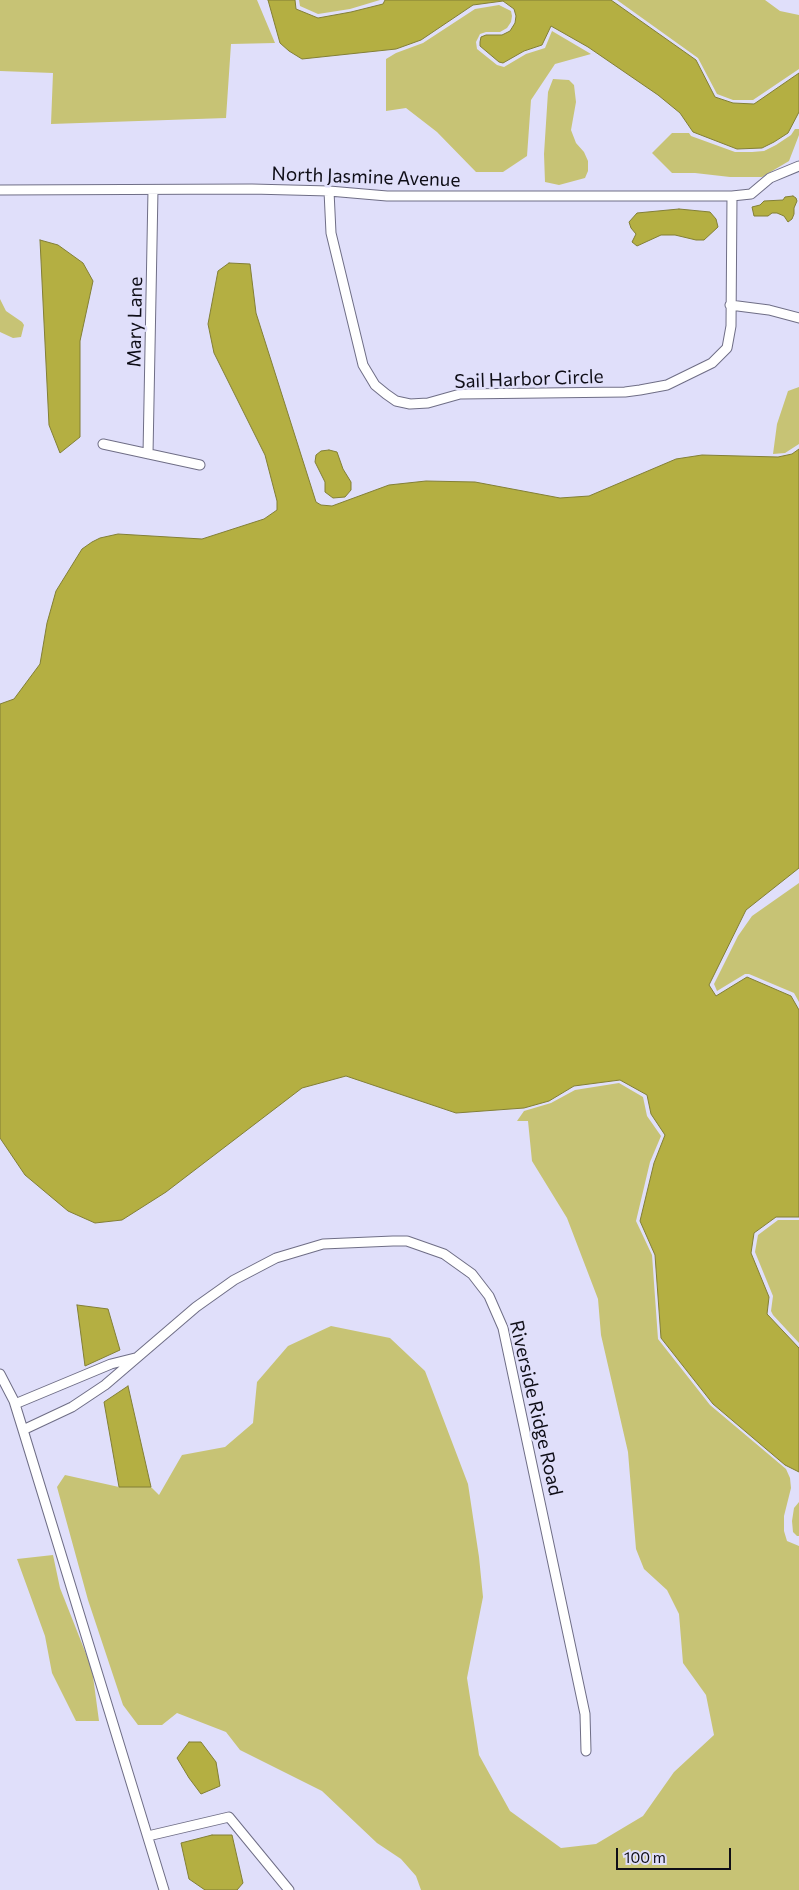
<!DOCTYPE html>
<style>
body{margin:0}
#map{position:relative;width:799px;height:1890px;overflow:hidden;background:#e0dffa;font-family:Commissioner,sans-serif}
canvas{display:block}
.scale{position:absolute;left:616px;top:1848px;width:115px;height:22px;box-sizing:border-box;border:2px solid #0f0e17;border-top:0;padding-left:6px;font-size:15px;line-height:18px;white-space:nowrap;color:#0f0e17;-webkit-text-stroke:4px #e0dffa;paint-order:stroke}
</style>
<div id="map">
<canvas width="799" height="1890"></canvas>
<div class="scale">100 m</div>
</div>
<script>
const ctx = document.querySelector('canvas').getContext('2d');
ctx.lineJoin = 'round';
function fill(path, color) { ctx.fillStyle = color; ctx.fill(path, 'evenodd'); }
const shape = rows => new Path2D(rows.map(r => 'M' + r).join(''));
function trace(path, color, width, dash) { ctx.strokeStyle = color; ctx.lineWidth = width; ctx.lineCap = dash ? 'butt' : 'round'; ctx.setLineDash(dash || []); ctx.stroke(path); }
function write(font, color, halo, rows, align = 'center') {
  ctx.font = font + ' Commissioner,sans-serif'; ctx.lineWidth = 5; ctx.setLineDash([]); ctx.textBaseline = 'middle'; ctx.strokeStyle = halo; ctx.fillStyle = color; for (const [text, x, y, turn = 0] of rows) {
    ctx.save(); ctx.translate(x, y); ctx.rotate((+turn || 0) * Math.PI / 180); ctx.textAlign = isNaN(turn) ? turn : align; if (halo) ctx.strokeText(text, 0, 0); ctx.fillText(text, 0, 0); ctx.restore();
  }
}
fill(shape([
 [0,0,257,0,275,43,231,44,226,118,51,124,53,73,0,71],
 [299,0,380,0,350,9,318,14,300,6],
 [617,0,765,0,780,11,799,15,799,69,753,100,733,100,717,94,698,58],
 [499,5,511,11,512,16,511,22,507,28,500,32,486,32,480,34,476,42,477,49,497,65,504,67,526,54,545,48,552,31,591,54,555,64,531,100,527,156,503,172,476,172,437,132,406,108,386,111,386,59,396,53,423,43,475,9],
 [553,79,569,80,574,85,576,102,571,130,576,143,584,152,588,161,588,171,585,178,559,185,545,182,544,154,548,92],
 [795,129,799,129,799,135,789,161,762,177,730,177,695,173,672,173,652,153,672,133,689,133,691,136,735,152,752,152,764,151,776,145,791,135],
 [0,299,6,311,22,322,24,325,21,337,13,338,0,332],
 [799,387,799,444,785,453,773,454,777,424,788,391],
 [799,883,799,1002,794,993,749,974,745,974,717,991,714,984,738,936,752,916],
 [619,1083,643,1097,647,1116,661,1136,650,1162,636,1221,652,1255,658,1339,710,1405,786,1469,790,1478,791,1488,784,1516,784,1531,787,1541,799,1546,799,1890,421,1890,416,1876,401,1859,377,1843,322,1791,240,1750,226,1732,177,1713,162,1725,138,1725,123,1705,88,1600,57,1487,65,1475,119,1487,151,1487,159,1495,182,1455,225,1447,253,1423,257,1382,288,1346,331,1326,390,1338,425,1371,468,1484,479,1557,483,1597,467,1678,479,1755,510,1811,561,1848,596,1844,643,1816,674,1772,714,1735,706,1695,683,1663,679,1614,667,1590,644,1569,636,1549,628,1452,601,1335,598,1299,567,1218,532,1161,528,1121,517,1121,524,1111,551,1103,575,1090],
 [778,1220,799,1220,799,1343,773,1315,771,1311,773,1296,755,1252,758,1235],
 [799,1502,799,1536,797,1536,793,1532,792,1521,794,1508],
 [53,1555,60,1588,92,1669,99,1721,76,1721,52,1673,45,1636,17,1559]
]), '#c7c375');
const water = shape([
 [268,0,295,0,296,9,318,18,351,12,383,4,385,0,611,0,696,60,715,97,733,103,754,104,799,73,799,112,788,133,774,142,762,148,737,149,693,132,680,113,658,95,588,47,551,26,542,45,524,51,503,63,499,62,480,46,480,42,481,37,486,35,502,35,510,31,515,23,516,16,514,9,503,1,473,5,421,40,396,49,302,59,289,51,280,43,268,0],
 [793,196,796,198,797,201,794,208,794,214,792,219,788,222,784,216,777,213,772,213,768,216,754,216,752,207,760,205,764,201,783,200,785,197,793,196],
 [679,209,710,212,716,219,718,227,704,240,696,240,675,235,661,235,637,246,632,242,636,234,631,228,629,222,637,213,679,209],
 [40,240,58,245,83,263,93,281,80,341,80,437,60,453,49,425,40,240],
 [229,263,250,264,256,313,316,502,321,505,332,506,389,485,426,481,475,482,560,498,589,496,676,459,702,455,778,457,792,454,799,449,799,868,746,910,709,985,716,996,747,977,791,996,799,1010,799,1217,776,1217,754,1233,751,1253,769,1297,767,1314,799,1348,799,1472,785,1465,713,1404,661,1338,655,1255,640,1221,654,1163,665,1135,651,1114,647,1095,620,1080,574,1086,549,1101,524,1108,456,1113,346,1076,302,1088,166,1192,122,1220,95,1223,68,1211,25,1175,0,1138,0,704,14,699,40,664,47,623,56,591,82,549,92,542,100,538,118,534,202,539,264,519,277,510,277,501,265,455,214,353,208,324,218,271,229,263],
 [329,450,337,452,343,469,351,482,351,490,345,497,333,498,325,492,325,482,315,462,316,455,321,451,329,450],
 [77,1305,108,1309,120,1350,85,1366,77,1305],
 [128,1386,151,1487,119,1487,104,1402,128,1386],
 [189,1742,201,1742,216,1762,220,1786,201,1794,189,1778,177,1758,189,1742],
 [212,1835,232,1835,243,1883,237,1890,205,1890,189,1879,181,1843,212,1835]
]);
fill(water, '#b4af42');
trace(water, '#827f35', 1);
const minor = shape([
 [0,190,252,189,329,191,387,196,732,196,751,194,770,178,799,166],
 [329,191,331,233,363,365,375,385,386,394,396,401,410,404,428,403,460,394,625,392,640,390,667,385,712,363,727,348,731,326,732,196],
 [730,305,769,310,799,318],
 [103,444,200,465],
 [148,454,153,190],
 [0,1374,14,1401,23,1430,164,1890],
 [15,1404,111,1364,135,1358],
 [23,1430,72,1407,105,1385,196,1307,234,1280,276,1258,323,1244,393,1241,407,1241,444,1254,472,1274,489,1296,503,1328,585,1714,586,1751],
 [148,1836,229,1817,289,1890]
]);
trace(minor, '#6f6e86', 11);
trace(minor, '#fff', 9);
write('19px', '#0f0e17', '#e0dffa', [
 ["North Jasmine Avenue",366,177,2],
 ["Mary Lane",135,322,-89],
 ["Sail Harbor Circle",529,379,-2],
 ["Riverside Ridge Road",536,1408,77]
]);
</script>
